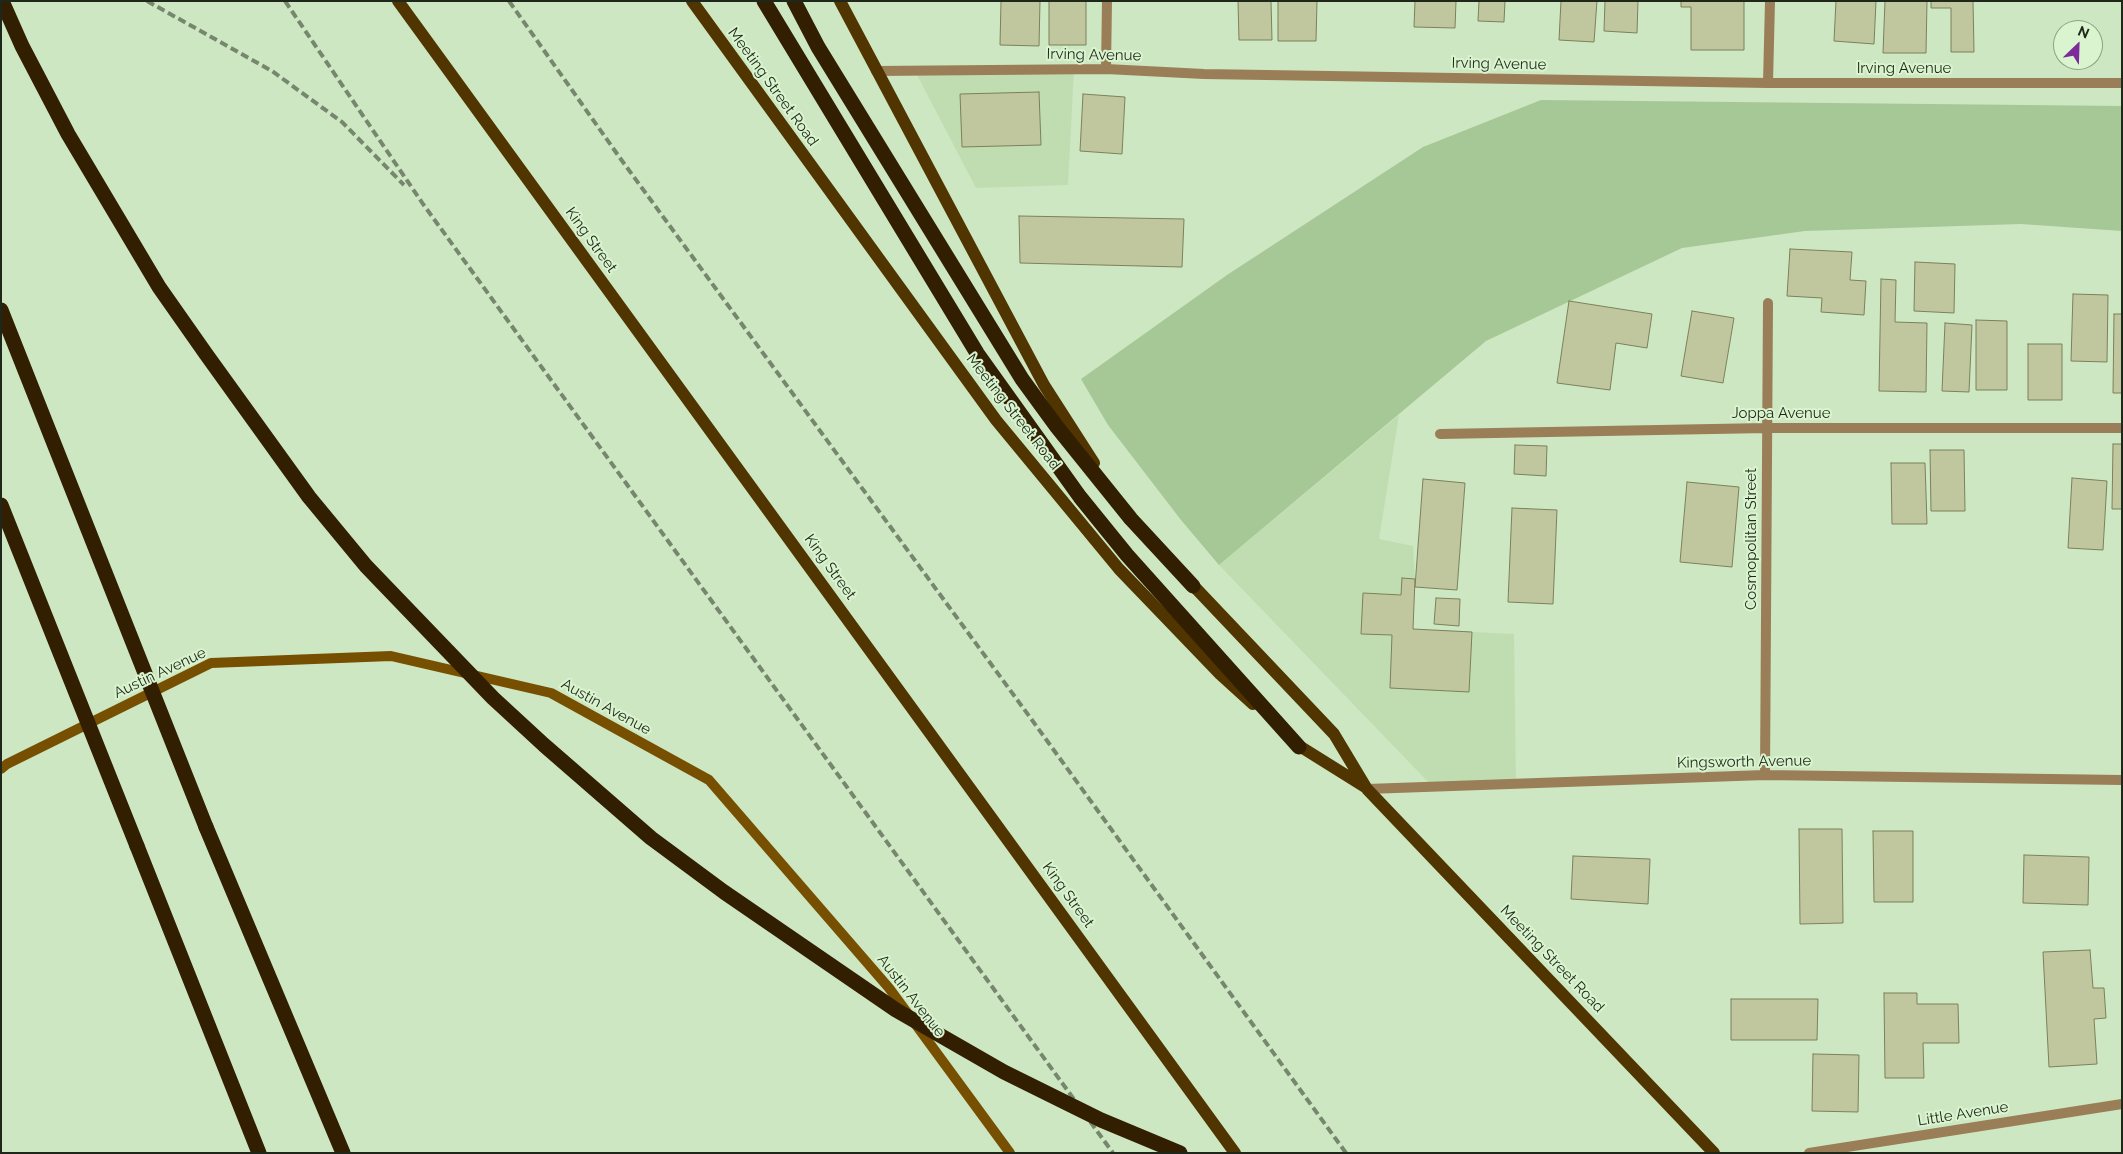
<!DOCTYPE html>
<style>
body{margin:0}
#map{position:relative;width:2123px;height:1154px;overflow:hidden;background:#cde7c2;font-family:Raleway,sans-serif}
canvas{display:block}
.frame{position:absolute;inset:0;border:2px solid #1e2719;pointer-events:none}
.north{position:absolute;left:2053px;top:20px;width:50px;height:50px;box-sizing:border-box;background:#daf4cf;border:1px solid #8fa286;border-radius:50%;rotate:24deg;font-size:14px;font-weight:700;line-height:20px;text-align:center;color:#1e2719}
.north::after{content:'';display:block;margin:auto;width:18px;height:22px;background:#7d2a9a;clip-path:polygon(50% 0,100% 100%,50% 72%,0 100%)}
</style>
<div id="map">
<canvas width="2123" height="1154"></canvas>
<div class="frame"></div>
<div class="north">N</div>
</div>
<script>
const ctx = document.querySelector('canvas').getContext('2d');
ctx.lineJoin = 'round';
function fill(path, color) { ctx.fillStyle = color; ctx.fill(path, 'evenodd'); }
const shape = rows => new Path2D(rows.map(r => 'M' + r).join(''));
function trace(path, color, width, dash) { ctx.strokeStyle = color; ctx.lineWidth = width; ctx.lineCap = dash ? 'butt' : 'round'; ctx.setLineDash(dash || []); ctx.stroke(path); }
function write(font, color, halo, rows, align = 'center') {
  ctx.font = font + ' Raleway,sans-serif'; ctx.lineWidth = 4; ctx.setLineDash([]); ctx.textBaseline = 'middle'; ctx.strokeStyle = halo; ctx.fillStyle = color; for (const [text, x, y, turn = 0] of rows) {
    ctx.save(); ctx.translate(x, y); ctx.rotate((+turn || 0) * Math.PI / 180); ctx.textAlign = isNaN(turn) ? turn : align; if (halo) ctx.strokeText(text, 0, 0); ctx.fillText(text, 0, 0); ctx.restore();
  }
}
fill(shape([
 [1074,69,1068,185,976,188,915,71],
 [1399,415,1379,539,1413,546,1415,579,1413,629,1514,634,1516,784,1432,786,1219,565]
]), '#c0ddb2');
fill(shape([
 [1541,100,2122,106,2122,231,2021,224,1805,231,1682,248,1486,341,1219,565,1181,520,1108,425,1081,379,1227,275,1423,147]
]), '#a6c896');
const building = shape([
 [1001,1,1040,1,1039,46,1000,45,1001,1],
 [1049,1,1086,1,1086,45,1049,45,1049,1],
 [1238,1,1271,1,1272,40,1239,40,1238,1],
 [1278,1,1317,1,1316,41,1278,41,1278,1],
 [1415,1,1456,1,1455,28,1414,27,1415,1],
 [1479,1,1505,1,1504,22,1478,21,1479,1],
 [1561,1,1597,1,1594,42,1559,40,1561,1],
 [1605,1,1638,1,1637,33,1604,31,1605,1],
 [1681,1,1744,1,1744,50,1691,50,1691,7,1681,7,1681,1],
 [1836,1,1876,1,1874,44,1834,41,1836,1],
 [1885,1,1927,1,1926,53,1883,53,1885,1],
 [1931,1,1973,1,1974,52,1951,52,1951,8,1931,8,1931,1],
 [1039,92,1041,145,962,147,960,94,1039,92],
 [1083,94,1125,97,1122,154,1080,151,1083,94],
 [1019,216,1184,219,1182,267,1020,263,1019,216],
 [1790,249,1852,252,1850,280,1866,281,1864,315,1821,312,1822,298,1787,296,1790,249],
 [1915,262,1955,264,1954,313,1914,311,1915,262],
 [1881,279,1896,280,1895,322,1927,323,1926,392,1879,391,1881,279],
 [2073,294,2108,295,2107,362,2071,361,2073,294],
 [1569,301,1652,314,1647,348,1616,343,1610,390,1557,383,1569,301],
 [1692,311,1734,318,1723,383,1681,376,1692,311],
 [2114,314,2122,314,2122,393,2113,393,2114,314],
 [1976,320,2007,321,2007,390,1976,390,1976,320],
 [1945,323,1972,325,1969,392,1942,391,1945,323],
 [2028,344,2062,344,2062,400,2028,400,2028,344],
 [2113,444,2122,444,2122,509,2112,509,2113,444],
 [1515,445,1547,446,1546,476,1514,474,1515,445],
 [1930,450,1964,450,1965,511,1931,511,1930,450],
 [1891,463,1925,463,1927,524,1892,524,1891,463],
 [2072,478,2107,481,2103,550,2068,548,2072,478],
 [1423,479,1465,483,1457,590,1415,587,1423,479],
 [1687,482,1739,487,1732,567,1680,562,1687,482],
 [1512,508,1557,510,1553,604,1508,602,1512,508],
 [1402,578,1415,579,1413,629,1472,632,1469,692,1390,688,1392,635,1361,634,1363,593,1401,595,1402,578],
 [1436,598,1460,599,1459,626,1434,624,1436,598],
 [1799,829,1842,829,1843,923,1800,924,1799,829],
 [1873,831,1913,831,1913,902,1874,902,1873,831],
 [2024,855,2089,857,2088,905,2023,903,2024,855],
 [1573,856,1650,859,1648,904,1571,899,1573,856],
 [2090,950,2093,988,2104,988,2106,1018,2094,1019,2097,1064,2049,1067,2043,952,2090,950],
 [1884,993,1917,993,1917,1004,1958,1004,1959,1043,1923,1043,1924,1078,1885,1078,1884,993],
 [1731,999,1818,999,1817,1040,1731,1040,1731,999],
 [1813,1054,1859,1055,1858,1112,1812,1111,1813,1054]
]);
fill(building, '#c0c79e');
trace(building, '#7b815a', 1);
trace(shape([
 [1106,69,1107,1],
 [876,71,1106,69,1204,74,1768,83,2122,83],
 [1768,83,1770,1],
 [1440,434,1767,428,2122,428],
 [1765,775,1768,303],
 [1367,789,1765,775,2122,780],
 [1809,1153,2122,1104]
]), '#9a7e57', 10);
trace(shape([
 [1,769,7,764,211,663,391,656,551,693,709,780,889,988,1010,1153]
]), '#774f00', 10);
trace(shape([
 [398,1,1235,1153],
 [692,1,996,420,1119,569,1220,674,1253,704],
 [840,1,1044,385,1094,463],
 [1188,580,1334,734,1367,789,1714,1153],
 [1293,742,1365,787]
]), '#503501', 12);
trace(shape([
 [764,1,977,353,1080,497,1127,555,1299,747],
 [794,1,818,47,1022,379,1057,427,1131,519,1193,586],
 [206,827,343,1153],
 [137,846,259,1153]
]), '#321e00', 15);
trace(shape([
 [147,1,272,71,342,122,404,185],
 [285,1,423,204,1113,1153],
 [509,1,620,158,1032,720,1346,1153]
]), '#76876e', 4, [8, 4]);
trace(shape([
 [2,1,22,46,68,134,159,287,206,354,309,497,366,566,493,698,544,745,651,838,724,892,896,1010,1004,1072,1101,1120,1180,1153],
 [1,310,206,827],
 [1,505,137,846]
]), '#321e00', 15);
write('15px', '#1e2719', '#daf4cf', [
 ["Irving Avenue",1094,55,1],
 ["Irving Avenue",1499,64,1],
 ["Irving Avenue",1904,68],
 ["Meeting Street Road",773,87,54],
 ["King Street",591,240,54],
 ["Meeting Street Road",1013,412,52],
 ["Joppa Avenue",1781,413],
 ["Cosmopolitan Street",1751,539,-90],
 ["King Street",830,567,54],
 ["Austin Avenue",160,673,-25],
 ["Austin Avenue",606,707,29],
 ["Kingsworth Avenue",1744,762,-1],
 ["King Street",1068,895,54],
 ["Meeting Street Road",1552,959,46],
 ["Austin Avenue",911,996,52],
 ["Little Avenue",1963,1114,-9]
]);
</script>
